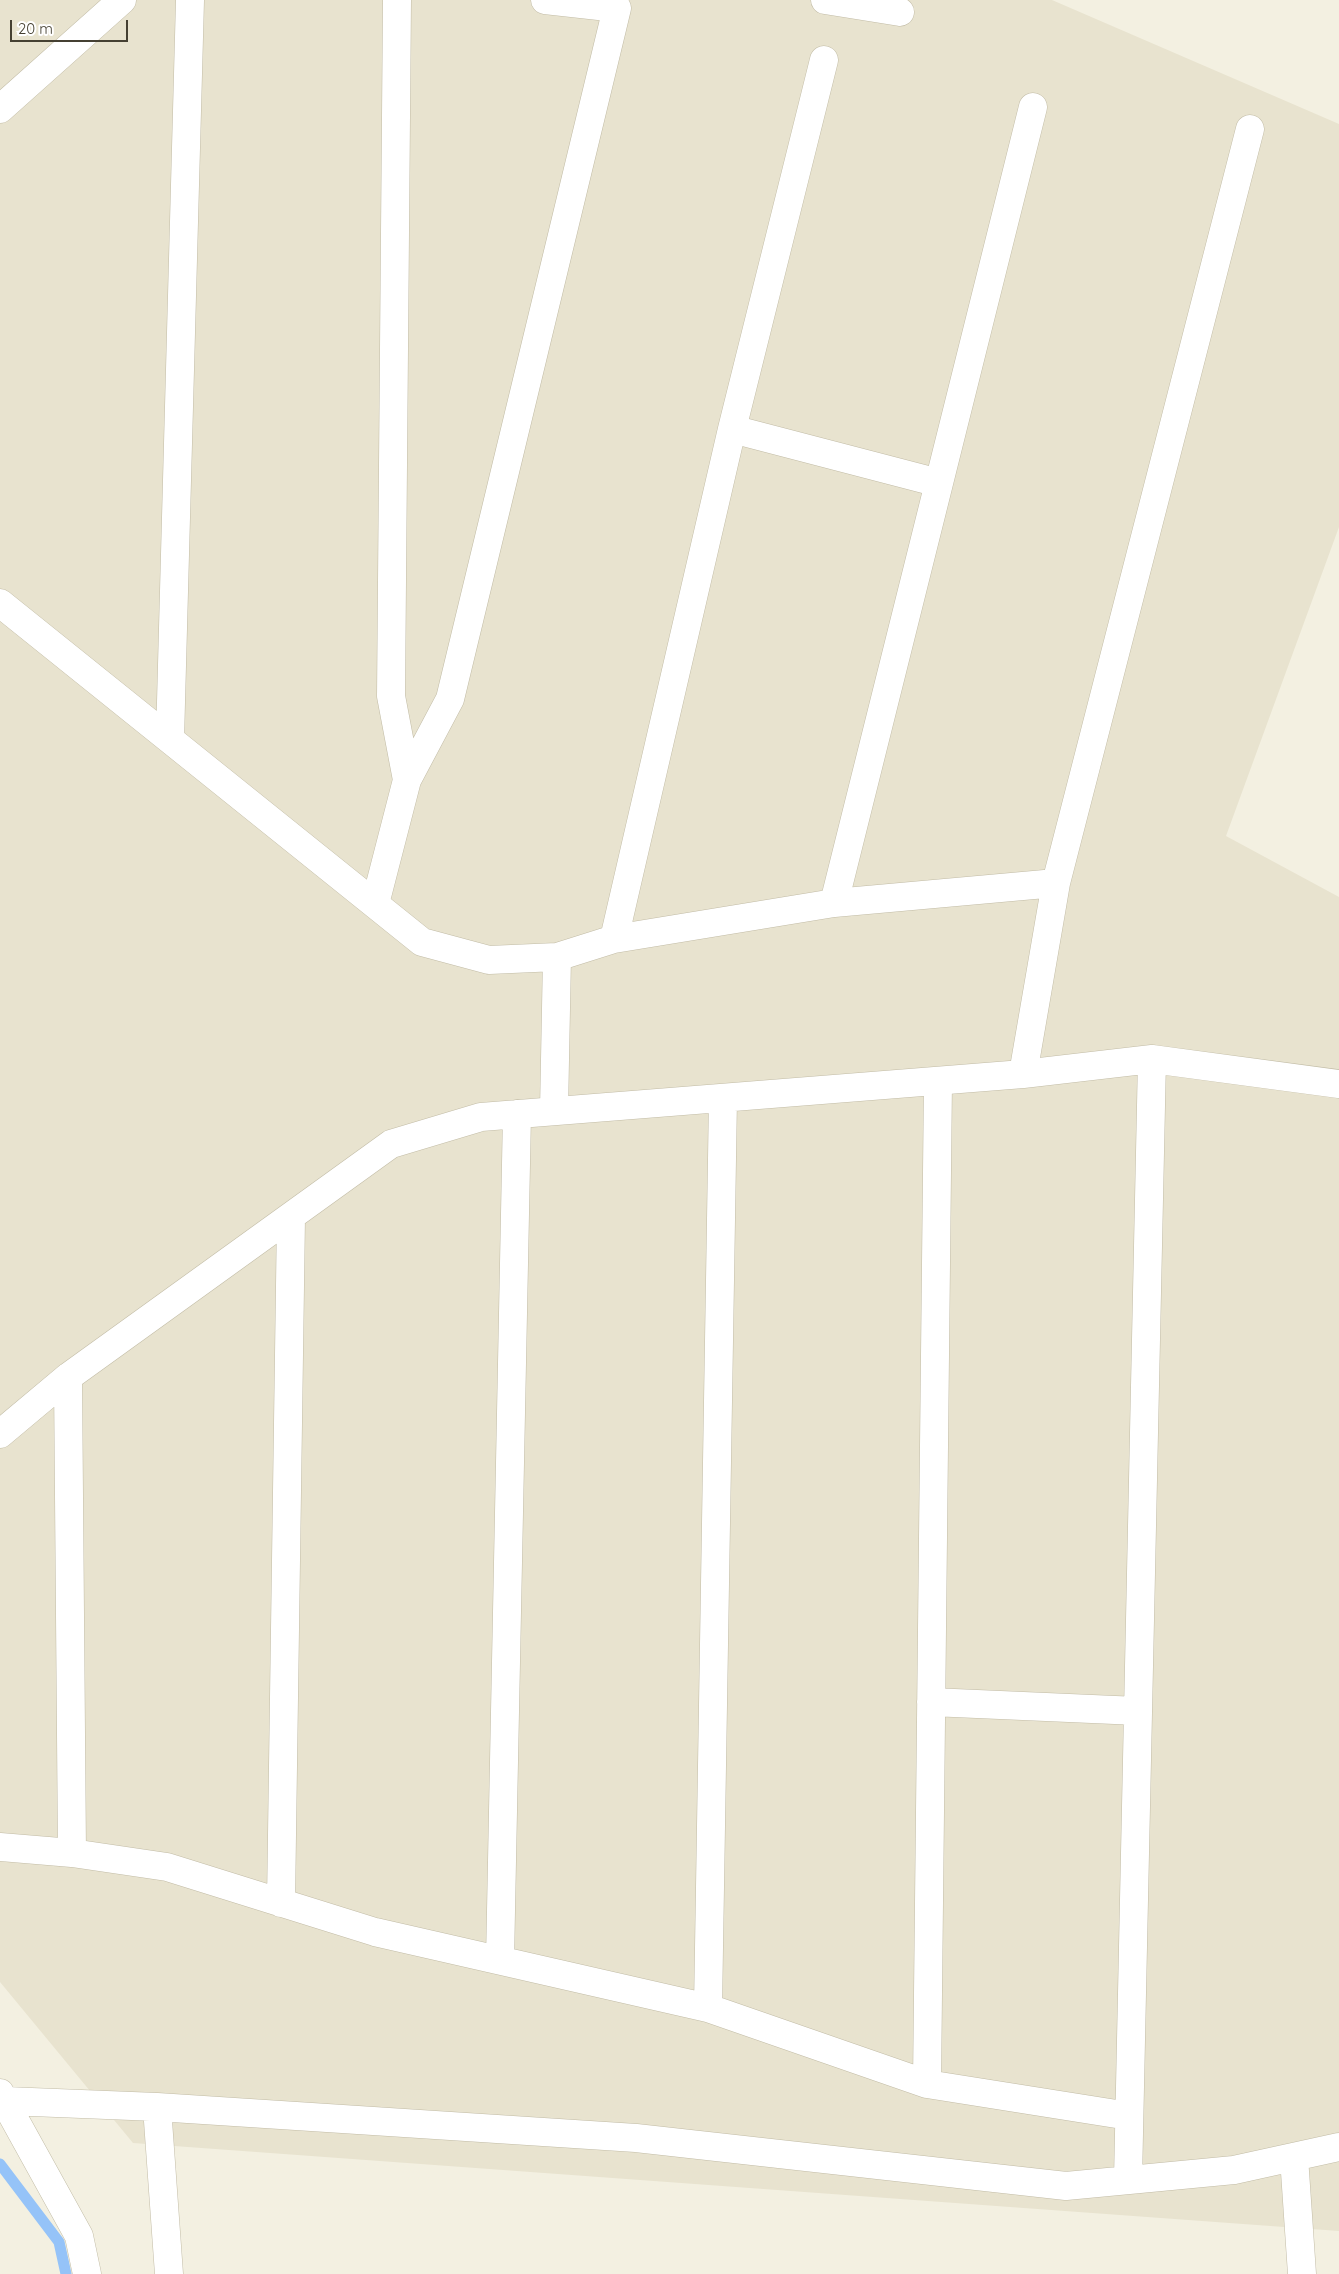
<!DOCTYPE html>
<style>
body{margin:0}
#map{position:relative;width:1339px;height:2274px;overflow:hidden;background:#f3f0e1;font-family:Quicksand,sans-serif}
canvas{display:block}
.scale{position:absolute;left:10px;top:20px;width:118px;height:22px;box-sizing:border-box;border:2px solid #454032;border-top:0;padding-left:6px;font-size:15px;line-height:18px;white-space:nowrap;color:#454032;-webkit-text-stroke:4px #fff;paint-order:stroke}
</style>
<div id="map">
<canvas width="1339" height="2274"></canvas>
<div class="scale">20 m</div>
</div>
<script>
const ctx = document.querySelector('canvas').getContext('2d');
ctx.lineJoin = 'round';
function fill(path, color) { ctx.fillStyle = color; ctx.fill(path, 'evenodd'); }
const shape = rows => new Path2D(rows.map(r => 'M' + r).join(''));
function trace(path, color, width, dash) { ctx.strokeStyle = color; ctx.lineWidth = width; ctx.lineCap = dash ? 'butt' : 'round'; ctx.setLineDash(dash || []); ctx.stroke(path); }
fill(shape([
 [0,0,1052,0,1339,124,1339,527,1226,836,1339,897,1339,2231,133,2143,0,1982]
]), '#e8e3cf');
trace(shape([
 [0,2164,59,2242,66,2274]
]), '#95c3f8', 11);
const minor = shape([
 [397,0,391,696,407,780],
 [825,0,900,12],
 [0,109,122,0],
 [732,429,939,483],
 [0,603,422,942,489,960,557,957,614,939,834,903,1056,883],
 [170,739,190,0],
 [834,903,1033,107],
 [375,904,407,780,450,699,617,8,545,0],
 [614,939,732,429,824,60],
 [1023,1074,1056,883,1250,129],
 [554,1111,557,957],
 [68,1377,72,1853],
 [0,1434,68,1377,391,1144,481,1117,1023,1074,1152,1059,1339,1084],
 [931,1702,1138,1711],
 [0,1847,72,1853,167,1867,375,1932,708,2008,927,2084,1129,2116],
 [281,1903,291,1217],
 [500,1960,517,1114],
 [708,2008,723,1098],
 [927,2084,938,1081],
 [0,2093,79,2236,87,2274],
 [0,2103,6,2101,157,2107,636,2138,1066,2186,1234,2170,1339,2147],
 [157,2107,169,2274],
 [1294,2157,1302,2274],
 [1128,2180,1152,1059]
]);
trace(minor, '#c2bca6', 29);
trace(minor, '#fff', 28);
</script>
